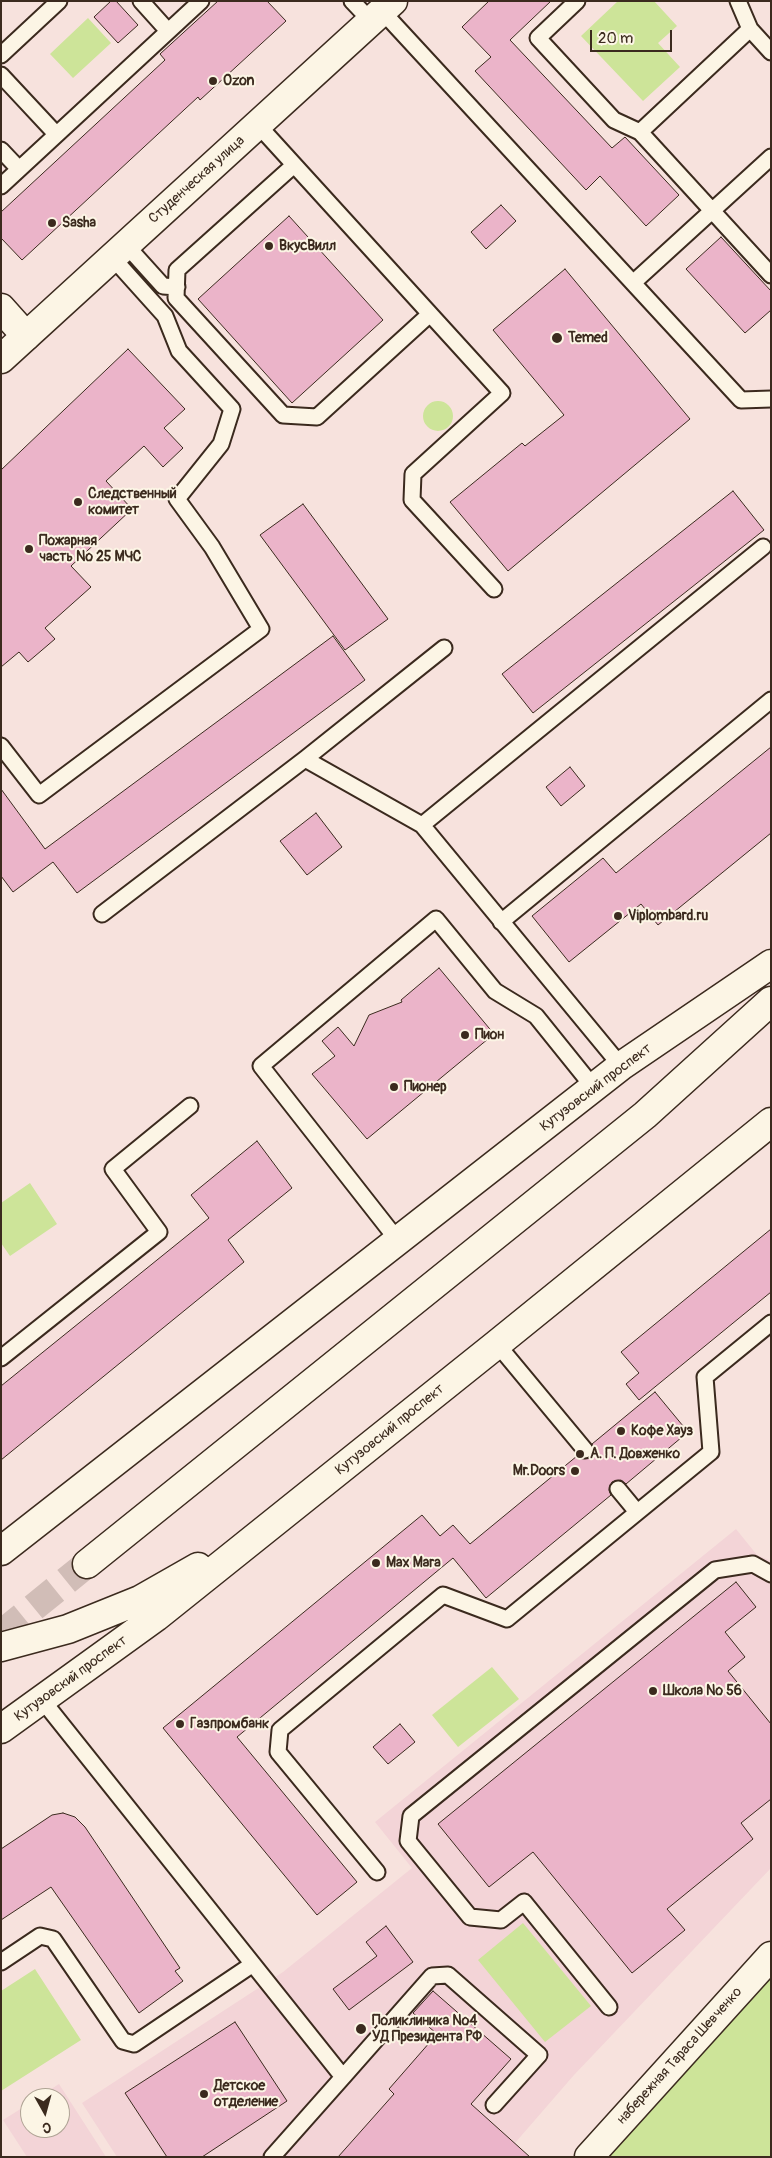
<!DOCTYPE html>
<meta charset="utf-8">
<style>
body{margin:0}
#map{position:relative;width:772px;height:2158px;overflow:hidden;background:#f7e2dd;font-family:Pangolin,sans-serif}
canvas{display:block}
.frame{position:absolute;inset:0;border:2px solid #3b2a1e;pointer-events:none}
.north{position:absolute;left:20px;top:2088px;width:50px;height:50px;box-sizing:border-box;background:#fcf5e5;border:1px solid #afa495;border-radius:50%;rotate:173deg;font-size:14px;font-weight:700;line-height:20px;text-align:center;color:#3b2a1e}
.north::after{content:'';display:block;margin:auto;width:18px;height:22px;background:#3b2a1e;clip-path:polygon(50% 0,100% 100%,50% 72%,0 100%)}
.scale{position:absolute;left:590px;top:30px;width:82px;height:22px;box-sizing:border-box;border:2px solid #3b2a1e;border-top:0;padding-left:6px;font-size:15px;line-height:18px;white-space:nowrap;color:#3b2a1e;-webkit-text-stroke:4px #fcf5e5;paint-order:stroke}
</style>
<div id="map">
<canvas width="772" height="2158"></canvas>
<div class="frame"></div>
<div class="north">С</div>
<div class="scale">20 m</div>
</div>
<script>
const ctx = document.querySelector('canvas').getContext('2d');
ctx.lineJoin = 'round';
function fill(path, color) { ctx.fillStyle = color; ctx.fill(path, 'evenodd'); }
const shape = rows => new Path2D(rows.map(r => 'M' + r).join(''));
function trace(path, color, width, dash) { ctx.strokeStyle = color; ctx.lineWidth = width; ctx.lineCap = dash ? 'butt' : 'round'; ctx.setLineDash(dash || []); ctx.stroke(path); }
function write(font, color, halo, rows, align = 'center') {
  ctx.font = font + ' Pangolin,sans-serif'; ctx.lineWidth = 4; ctx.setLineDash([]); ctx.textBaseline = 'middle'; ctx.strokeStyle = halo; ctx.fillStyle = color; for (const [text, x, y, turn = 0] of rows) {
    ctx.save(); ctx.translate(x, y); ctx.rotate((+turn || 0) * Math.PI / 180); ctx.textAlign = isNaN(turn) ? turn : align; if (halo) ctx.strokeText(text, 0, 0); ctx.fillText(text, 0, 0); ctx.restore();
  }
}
fill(shape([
 [736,1529,757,1555,771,1561,771,1868,574,2075,515,2143,521,2149,514,2157,117,2157,82,2103,283,1972,412,1868,375,1822],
 [59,2084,106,2157,27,2157,3,2120,30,2103,30,2128,60,2128,60,2098,37,2098]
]), '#f3d4d7');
fill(shape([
 [618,1,654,1,677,26,658,43,680,67,643,101,581,36],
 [88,18,111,43,73,78,50,54],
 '423 416a15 15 0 1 1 30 0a15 15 0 1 1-30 0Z',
 [30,1183,57,1224,10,1256,1,1243,1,1203],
 [492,1667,519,1699,458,1747,432,1715],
 [523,1923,591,2006,545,2042,478,1960],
 [35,1969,81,2040,1,2091,1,1991],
 [771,1976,771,2157,606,2157]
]), '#cde499');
const building = shape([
 [111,1,116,1,138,25,118,43,94,17,111,1],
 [218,1,267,1,286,21,200,100,198,97,22,260,1,238,1,212,165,60,160,54,218,1],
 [489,1,551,1,510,40,612,148,625,137,679,195,646,226,600,176,586,190,475,71,491,57,462,27,489,1],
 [501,205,516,221,486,249,471,232,501,205],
 [289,216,383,320,292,403,198,299,289,216],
 [721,237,771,291,771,310,745,333,686,269,721,237],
 [565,269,690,419,508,571,450,502,522,443,525,446,564,415,493,330,565,269],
 [128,349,185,409,164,428,183,448,163,467,144,446,106,481,132,509,71,566,91,587,45,628,55,639,28,662,19,652,1,667,1,470,128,349],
 [733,491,764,530,533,713,502,674,733,491],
 [303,504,388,619,345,650,260,535,303,504],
 [333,636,365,680,77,893,53,862,13,892,1,876,1,789,45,849,333,636],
 [771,747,771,833,658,925,641,904,569,962,532,916,603,858,616,873,771,747],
 [570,767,585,786,561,806,546,787,570,767],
 [316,813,342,847,307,875,280,841,316,813],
 [439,968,494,1034,367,1139,312,1074,335,1056,322,1041,338,1027,354,1046,369,1015,402,1002,401,1000,439,968],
 [257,1141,292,1188,228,1240,244,1262,1,1460,1,1386,209,1218,191,1195,257,1141],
 [771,1229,771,1292,639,1400,626,1384,639,1373,621,1352,771,1229],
 [655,1392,688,1432,626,1484,621,1480,612,1482,609,1490,611,1495,486,1598,453,1558,237,1737,357,1882,317,1915,163,1728,422,1515,440,1536,453,1525,470,1544,577,1456,582,1459,591,1457,594,1453,592,1444,655,1392],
 [736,1582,756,1607,725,1632,745,1657,728,1671,771,1724,771,1799,741,1823,753,1839,667,1909,685,1930,632,1973,533,1852,489,1887,438,1824,736,1582],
 [400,1724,415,1742,388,1764,373,1747,400,1724],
 [63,1813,75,1817,85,1827,180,1968,175,1971,183,1981,139,2013,51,1887,1,1920,1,1849,52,1815,63,1813],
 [386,1926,413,1962,349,2010,333,1989,377,1956,366,1942,386,1926],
 [433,1991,511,2059,471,2104,530,2157,338,2157,394,2094,389,2089,437,2034,413,2013,433,1991],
 [235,2022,287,2101,202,2157,167,2157,125,2093,235,2022]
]);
fill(building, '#ebb4c9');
trace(building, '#3b2a1e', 1);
trace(shape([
 [1,1634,87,1564]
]), '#d1bdb7', 28, [28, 14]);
const lane = shape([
 [141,1,168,31],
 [352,1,371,21],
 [577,1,538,38,614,120,640,132,771,275],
 [738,1,750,29,771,52],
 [382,11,741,400,771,399],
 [1,55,59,1],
 [1,75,56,134],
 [258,125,502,393,413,474,412,500,494,589],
 [640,132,750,29],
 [1,150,19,169],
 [294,165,177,270,176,298,283,415,317,417,430,314],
 [1,186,201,1],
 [126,245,163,286,177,287],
 [634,282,771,157],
 [1,746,39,795,261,629,212,547,177,499,221,444,232,409,179,351,165,316,112,257],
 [305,759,422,825,621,1066],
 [422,825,763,547],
 [102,914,305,759,444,648],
 [501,922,771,700],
 [399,1242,261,1066,436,919,495,991,536,1016,594,1088],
 [497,1344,585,1450],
 [1,1358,159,1232,113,1169,190,1106],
 [618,1489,637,1512],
 [43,1701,343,2077,432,1976,448,1975,539,2055,494,2105],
 [377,1872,278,1752,280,1730,443,1595,507,1619,711,1452,705,1377,771,1323],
 [1,1962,40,1936,53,1939,123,2041,134,2044,253,1964],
 [609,2007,524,1902,501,1920,470,1917,408,1841,411,1816,715,1570,753,1564,771,1574],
 [272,2157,343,2077]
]);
const street = shape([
 [1,308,26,336],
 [589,2157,771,1956]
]);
const secondary = shape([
 [1,359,393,1]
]);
const primary = shape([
 [1,1551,621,1066,771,964],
 [87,1564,645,1115,771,1001],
 [1,1647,68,1629,140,1600,198,1567],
 [1,1729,156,1617,497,1344,771,1122]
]);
trace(lane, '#3b2a1e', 19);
trace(street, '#3b2a1e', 31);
trace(secondary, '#3b2a1e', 31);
trace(primary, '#3b2a1e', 31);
trace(lane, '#fcf5e5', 15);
trace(street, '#fcf5e5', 28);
trace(secondary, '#fcf5e5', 28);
trace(primary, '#fcf5e5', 28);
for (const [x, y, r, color] of [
 [213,81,5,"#3b2a1e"],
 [52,223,5,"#3b2a1e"],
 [269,246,5,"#3b2a1e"],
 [557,338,6,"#3b2a1e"],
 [78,502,5,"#3b2a1e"],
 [29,549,5,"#3b2a1e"],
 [618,916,5,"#3b2a1e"],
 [465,1035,5,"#3b2a1e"],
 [394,1087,5,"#3b2a1e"],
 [621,1431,5,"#3b2a1e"],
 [580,1454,5,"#3b2a1e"],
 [575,1471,5,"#3b2a1e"],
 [376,1563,5,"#3b2a1e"],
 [653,1691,5,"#3b2a1e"],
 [180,1724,5,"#3b2a1e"],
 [361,2029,6,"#3b2a1e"],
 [204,2094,5,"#3b2a1e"]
]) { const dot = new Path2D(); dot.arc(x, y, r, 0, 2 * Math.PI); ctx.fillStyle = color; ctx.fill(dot); trace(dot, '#fcf5e5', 2); }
write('bold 14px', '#3b2a1e', '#fcf5e5', [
 ["Ozon",223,81],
 ["Sasha",62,223],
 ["ВкусВилл",279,246],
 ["Temed",568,338],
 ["Следственный",88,494],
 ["комитет",88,510],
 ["Пожарная",39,541],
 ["часть № 25 МЧС",39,557],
 ["Viplombard.ru",628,916],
 ["Пион",475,1035],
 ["Пионер",404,1087],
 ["Кофе Хауз",631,1431],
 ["А. П. Довженко",590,1454],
 ["Mr.Doors",565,1471,"right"],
 ["Max Mara",386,1563],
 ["Школа № 56",663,1691],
 ["Газпромбанк",190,1724],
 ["Поликлиника №4",372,2021],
 ["УД Президента РФ",372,2037],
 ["Детское",214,2086],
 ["отделение",214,2102]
], 'left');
write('14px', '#3b2a1e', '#fcf5e5', [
 ["Студенческая улица",197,180,-42],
 ["Кутузовский проспект",596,1088,-37],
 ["Кутузовский проспект",390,1430,-39],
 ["Кутузовский проспект",71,1679,-36],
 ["набережная Тараса Шевченко",680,2056,-48]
]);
</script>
